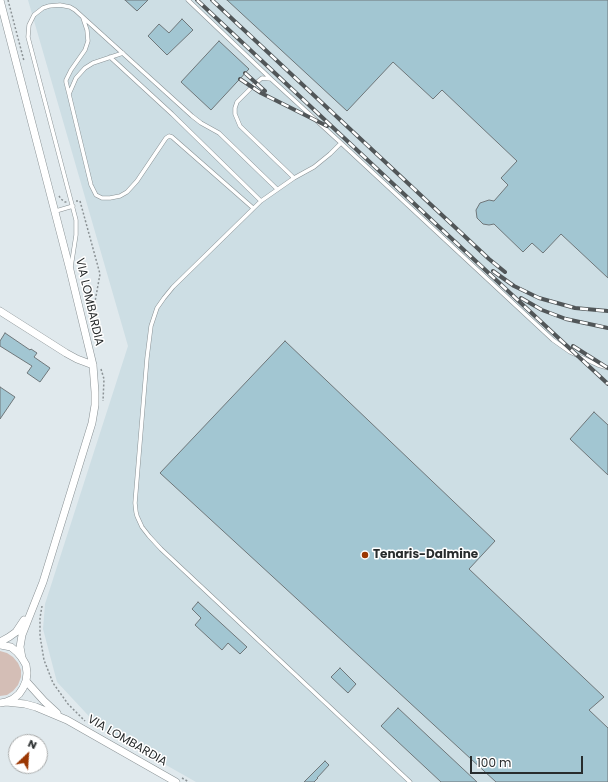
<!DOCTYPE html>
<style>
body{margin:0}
#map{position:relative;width:608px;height:782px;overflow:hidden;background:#e0e9ed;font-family:Poppins,sans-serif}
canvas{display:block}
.north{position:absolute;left:8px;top:734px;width:40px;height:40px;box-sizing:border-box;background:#fff;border:1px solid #a9abab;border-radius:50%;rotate:25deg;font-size:11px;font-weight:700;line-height:16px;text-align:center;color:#282c2d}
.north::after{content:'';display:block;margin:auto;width:14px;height:18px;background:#9b3703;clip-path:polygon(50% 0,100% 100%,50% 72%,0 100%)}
.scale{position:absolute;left:470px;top:756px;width:113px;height:18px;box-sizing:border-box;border:2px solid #282c2d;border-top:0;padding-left:5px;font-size:12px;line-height:14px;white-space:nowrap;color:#282c2d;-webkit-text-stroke:3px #fff;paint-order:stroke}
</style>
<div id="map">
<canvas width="608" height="782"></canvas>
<div class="north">N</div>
<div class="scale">100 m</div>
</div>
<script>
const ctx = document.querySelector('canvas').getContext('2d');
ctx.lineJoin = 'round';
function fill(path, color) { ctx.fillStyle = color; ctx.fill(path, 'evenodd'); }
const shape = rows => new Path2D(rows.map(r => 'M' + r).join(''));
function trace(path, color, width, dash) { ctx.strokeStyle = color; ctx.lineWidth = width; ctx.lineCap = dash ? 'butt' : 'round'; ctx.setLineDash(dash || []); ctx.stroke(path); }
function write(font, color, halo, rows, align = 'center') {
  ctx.font = font + ' Poppins,sans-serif'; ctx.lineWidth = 3; ctx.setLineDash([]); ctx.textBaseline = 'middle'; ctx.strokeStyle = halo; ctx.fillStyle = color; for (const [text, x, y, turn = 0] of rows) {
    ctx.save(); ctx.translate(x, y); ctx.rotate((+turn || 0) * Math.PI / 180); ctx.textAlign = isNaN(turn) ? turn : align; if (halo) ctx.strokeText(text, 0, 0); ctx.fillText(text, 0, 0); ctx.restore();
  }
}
fill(shape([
 [28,0,608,0,608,782,196,782,99,727,57,682,43,629,45,604,128,346]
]), '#cddee4');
fill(shape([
 [0,651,7,653,13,657,18,663,21,670,21,677,18,685,13,691,7,695,0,696]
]), '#d4beb6');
const building = shape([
 [125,0,148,0,137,11,125,0],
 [227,0,608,0,608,278,561,234,543,253,532,243,523,252,494,224,489,225,483,224,477,218,476,210,480,203,489,200,494,201,508,185,501,178,517,161,442,90,433,99,393,62,347,111,227,0],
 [182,19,193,30,167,55,148,36,159,24,169,33,182,19],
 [219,41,249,69,211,110,181,82,219,41],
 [5,333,30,350,31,349,37,353,34,357,50,368,40,382,27,373,32,366,0,346,0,341,5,333],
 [285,341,495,541,469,569,604,697,589,710,608,728,608,782,496,782,160,473,285,341],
 [0,387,15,397,0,419,0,387],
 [594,412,608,425,608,475,570,439,594,412],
 [198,602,247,647,240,654,228,643,222,650,195,625,201,618,192,609,198,602],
 [340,668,356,684,348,693,331,677,340,668],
 [398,708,477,782,441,782,381,726,398,708],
 [325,761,329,765,317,778,318,778,314,782,304,782,325,761]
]);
fill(building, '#a2c6d2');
trace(building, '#6f777a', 1);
const service = shape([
 [188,0,271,79],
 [123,53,93,63,85,68,76,78,69,94,91,185,96,195,102,198,110,198,120,196,127,192,137,181,166,138,169,136,172,137,253,208],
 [110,57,172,114,261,201],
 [69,94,66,82,66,80,71,70,85,50,88,41,87,30,83,18],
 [341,143,553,340,570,352,598,365,608,368],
 [294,178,240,126,235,114,235,108,237,102,256,83,262,78,271,79,341,143,330,154,314,167,294,178,261,201,173,287,164,298,157,308,151,326,147,358,135,503,136,512,137,516,142,527,149,536,161,549,410,782],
 [56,211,73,206],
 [71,267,76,235,76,220,28,37,29,25,34,15,43,8,49,6,60,5,70,7,75,10,192,116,201,123,219,133,277,189]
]);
const minor = shape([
 [0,0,70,270,93,365,95,392,95,405,92,423,43,582,22,635,20,647,22,658],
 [0,311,66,353,77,359,93,365],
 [0,642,9,637,16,632,24,620],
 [0,645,11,647,17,652,22,658,26,665,27,673,26,681,23,688,19,694,13,699,6,702,0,703],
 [26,681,44,701,57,713],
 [6,702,25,704,36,707,67,720,176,782]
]);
trace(service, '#8a9295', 4.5);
trace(minor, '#8a9295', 8);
trace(shape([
 [8,0,24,61],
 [59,196,61,199,65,202,67,202],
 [76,201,80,201,100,274,91,324],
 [101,369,104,379,103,401],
 [42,606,40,618,40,636,44,660,53,683,68,704,85,721],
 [182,778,189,782]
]), '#8b9295', 1.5, [2, 2]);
trace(service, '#fff', 3.5);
trace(minor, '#fff', 7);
const rail = shape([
 [197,0,438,226,608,384],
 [212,0,489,259,505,272],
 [245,73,265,91],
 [240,79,261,93,327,126],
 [493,271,514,286,539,298,575,308,608,311],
 [521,298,542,310,566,319,608,328],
 [573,346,608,368]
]);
trace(rail, '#515658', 4);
trace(rail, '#fff', 2.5, [8]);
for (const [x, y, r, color] of [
 [365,555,4,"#9b3703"]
]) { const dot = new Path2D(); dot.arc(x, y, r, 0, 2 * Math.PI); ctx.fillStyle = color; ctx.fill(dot); trace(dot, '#fff', 1.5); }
write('12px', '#282c2d', '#fff', [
 ["VIA LOMBARDIA",89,302,77],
 ["VIA LOMBARDIA",127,741,30]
]);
write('bold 12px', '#282c2d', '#fff', [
 ["Tenaris-Dalmine",373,555]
], 'left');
</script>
